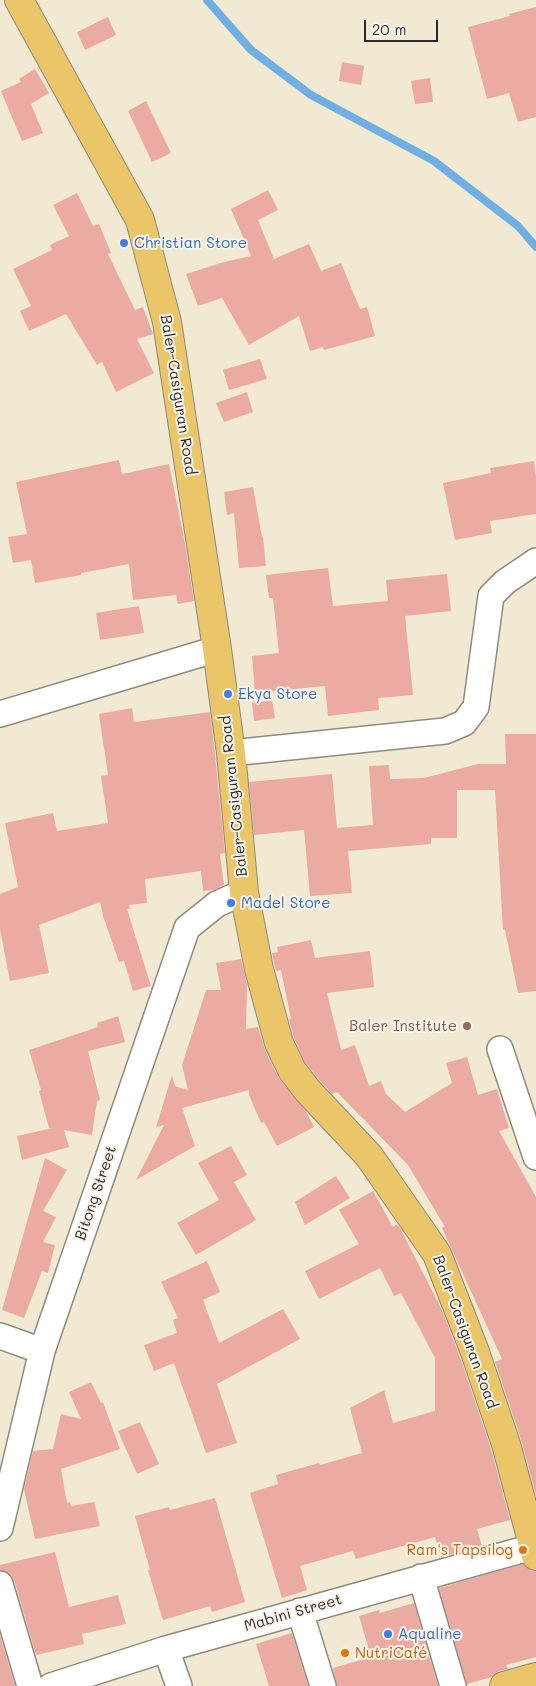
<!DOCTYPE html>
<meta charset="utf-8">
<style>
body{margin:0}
#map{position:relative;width:536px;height:1686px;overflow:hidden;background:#f2e9d2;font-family:Mali,sans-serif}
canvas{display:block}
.scale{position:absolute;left:364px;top:20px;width:74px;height:22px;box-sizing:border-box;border:2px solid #2b2b2b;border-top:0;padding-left:6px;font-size:15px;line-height:18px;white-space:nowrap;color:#2b2b2b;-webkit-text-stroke:4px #f7f3e8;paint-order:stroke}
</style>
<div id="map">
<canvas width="536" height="1686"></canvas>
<div class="scale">20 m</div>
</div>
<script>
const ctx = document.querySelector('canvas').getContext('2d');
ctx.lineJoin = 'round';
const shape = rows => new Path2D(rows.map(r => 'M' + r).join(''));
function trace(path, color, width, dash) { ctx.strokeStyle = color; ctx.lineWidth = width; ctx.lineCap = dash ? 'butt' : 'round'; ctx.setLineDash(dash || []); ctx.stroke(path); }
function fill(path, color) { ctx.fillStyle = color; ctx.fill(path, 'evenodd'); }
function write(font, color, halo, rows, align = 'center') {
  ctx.font = font + ' Mali,sans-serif'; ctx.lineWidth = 4; ctx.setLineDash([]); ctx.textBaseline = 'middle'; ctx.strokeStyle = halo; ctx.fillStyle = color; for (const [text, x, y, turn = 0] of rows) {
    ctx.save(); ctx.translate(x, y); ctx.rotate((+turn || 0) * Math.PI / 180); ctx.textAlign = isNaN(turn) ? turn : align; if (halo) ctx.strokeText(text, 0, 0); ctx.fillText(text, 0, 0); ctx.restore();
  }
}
trace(shape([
 [207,0,251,50,311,95,434,161,518,226,536,247]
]), '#70afe3', 8);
fill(shape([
 [536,7,536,117,518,122,509,93,487,99,468,27,510,16,509,14],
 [108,17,116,35,85,50,77,32],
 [342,62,364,66,361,85,339,81],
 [35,69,49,93,31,104,43,133,22,141,1,91,21,82,19,79],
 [430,78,433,102,415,104,411,81],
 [146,101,171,153,152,162,128,111],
 [268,190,278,210,258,220,274,259,309,244,321,271,341,263,360,309,367,307,375,336,324,350,323,347,310,351,299,316,249,345,222,298,198,306,186,274,224,262,251,256,231,209],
 [77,193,93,226,99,224,111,253,108,254,135,310,143,307,153,334,137,339,154,373,116,392,102,362,97,365,66,314,29,331,20,311,31,306,13,269,52,250,50,245,69,236,53,205],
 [260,359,267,379,229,390,223,370],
 [247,392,253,412,224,422,216,403],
 [119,460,122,474,169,464,184,538,194,601,178,604,176,595,133,600,129,564,81,573,81,575,35,583,31,560,13,563,8,537,27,534,16,482],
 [534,461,536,477,536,514,490,521,492,533,455,540,443,483,491,473,490,468],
 [253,487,262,537,263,537,266,566,239,568,234,513,227,515,224,492],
 [328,568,333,606,388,601,386,580,447,574,451,611,405,616,413,695,378,698,379,710,328,716,325,686,255,693,252,656,279,653,273,598,269,598,266,575],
 [139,606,144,633,100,640,96,613],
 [272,700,275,718,254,721,252,703],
 [132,708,134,722,210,712,215,755,225,853,220,854,224,885,214,890,203,891,201,871,145,879,147,903,129,905,130,909,127,909,151,986,133,991,124,961,119,962,103,916,100,902,39,925,49,973,10,981,0,929,0,894,18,887,5,823,53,813,57,831,108,823,101,776,108,775,99,714],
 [505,734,536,734,536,991,518,993,505,930,503,930,495,790,457,790,457,838,431,838,431,844,348,851,352,893,310,896,304,830,254,835,249,782,332,774,337,828,373,825,369,766,389,765,390,779,424,778,478,764,506,764],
 [311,940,315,958,370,951,374,987,327,993,341,1050,355,1045,369,1086,381,1081,386,1094,405,1112,452,1083,446,1063,467,1057,478,1095,497,1089,509,1128,499,1131,536,1197,536,1496,521,1439,495,1362,502,1359,442,1228,445,1227,408,1165,337,1092,332,1094,320,1081,305,1062,294,1038,289,1020,291,1019,281,970,276,971,272,953,278,952,277,947],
 [241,959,247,985,246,1029,258,1027,265,1050,278,1077,306,1111,314,1127,277,1146,264,1122,261,1123,249,1095,249,1090,182,1108,195,1146,136,1180,164,1125,156,1127,172,1075,175,1086,188,1090,182,1065,206,990,221,990,216,963],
 [118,1016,125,1042,88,1051,100,1100,97,1101,92,1135,64,1130,69,1147,22,1160,17,1136,53,1128,49,1128,39,1091,41,1090,29,1050,98,1027,97,1023],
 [231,1146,247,1175,234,1182,256,1220,196,1255,177,1223,219,1200,198,1163],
 [45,1158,67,1170,43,1211,56,1217,43,1242,55,1245,48,1273,42,1271,24,1318,2,1310],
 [336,1176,350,1198,305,1225,295,1202],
 [373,1191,393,1227,397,1224,400,1228,442,1310,460,1357,491,1449,510,1520,477,1529,482,1546,441,1557,435,1537,356,1559,353,1551,300,1566,307,1590,282,1598,250,1493,278,1484,276,1475,319,1463,320,1465,362,1453,350,1408,384,1390,393,1423,435,1411,435,1358,401,1293,394,1296,380,1268,319,1299,305,1271,359,1244,339,1210],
 [207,1261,220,1292,203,1300,219,1343,283,1309,300,1339,217,1384,237,1443,206,1453,174,1363,154,1371,144,1345,177,1333,173,1320,178,1318,161,1282],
 [91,1382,101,1403,103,1402,120,1449,61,1469,67,1503,70,1502,71,1506,94,1502,100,1526,35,1539,24,1489,33,1451,53,1449,61,1414,81,1419,69,1392],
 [140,1422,159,1464,137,1474,118,1431],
 [215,1498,245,1602,212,1612,210,1606,163,1620,148,1570,150,1570,135,1516,169,1507,170,1510],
 [55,1552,69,1607,118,1595,126,1624,82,1634,84,1644,36,1655,14,1580,10,1573,0,1570,0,1565],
 [523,1564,532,1571,536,1571,536,1657,506,1665,508,1669,499,1671,492,1677,467,1684,439,1588],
 [414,1603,438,1686,337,1686,333,1668,371,1657,359,1616,379,1610,380,1613],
 [292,1633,308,1686,269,1686,256,1644],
 [0,1635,15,1686,0,1686]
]), '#ebaba2');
const minor = shape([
 [0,714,217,649],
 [231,753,445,731,464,723,476,707,491,596,505,582,536,561],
 [500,1049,536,1157],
 [0,1336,42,1351],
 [0,1528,42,1351,187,928,217,904,244,892],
 [421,1577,453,1686],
 [0,1584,30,1686],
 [300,1611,323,1686],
 [166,1649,179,1686],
 [51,1686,166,1649,536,1546]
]);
const primary = shape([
 [19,0,140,220,167,322,217,649,231,753,244,892,259,969,279,1043,292,1070,308,1091,369,1156,437,1254,475,1352,506,1444,536,1556],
 [504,1686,536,1677]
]);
trace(minor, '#8e8a7e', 28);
trace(primary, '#8e8a7e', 30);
trace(minor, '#fff', 25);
trace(primary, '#eac669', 28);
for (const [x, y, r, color] of [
 [124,243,5,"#3f7fe0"],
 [228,694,5,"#3f7fe0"],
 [231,903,5,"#3f7fe0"],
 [467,1026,5,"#8d6e63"],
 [523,1550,5,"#e8710a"],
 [388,1634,5,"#3f7fe0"],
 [345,1653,5,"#e8710a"]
]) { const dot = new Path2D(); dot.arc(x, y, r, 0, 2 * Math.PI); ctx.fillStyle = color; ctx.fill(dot); trace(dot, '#f7f3e8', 2); }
write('15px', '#366cbe', '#f7f3e8', [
 ["Christian Store",134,243],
 ["Ekya Store",238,694],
 ["Madel Store",241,903],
 ["Aqualine",398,1634]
], 'left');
write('15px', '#2b2b2b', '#f7f3e8', [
 ["Baler-Casiguran Road",178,395,81],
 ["Baler-Casiguran Road",234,796,-96],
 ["Bitong Street",96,1193,-71],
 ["Baler-Casiguran Road",465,1332,70],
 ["Mabini Street",293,1613,-16]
]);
write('15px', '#785e54', '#f7f3e8', [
 ["Baler Institute",457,1026]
], 'right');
write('15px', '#c56008', '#f7f3e8', [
 ["Ram's Tapsilog",513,1550],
 ["NutriCafé",355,1653,"left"]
], 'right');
</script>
